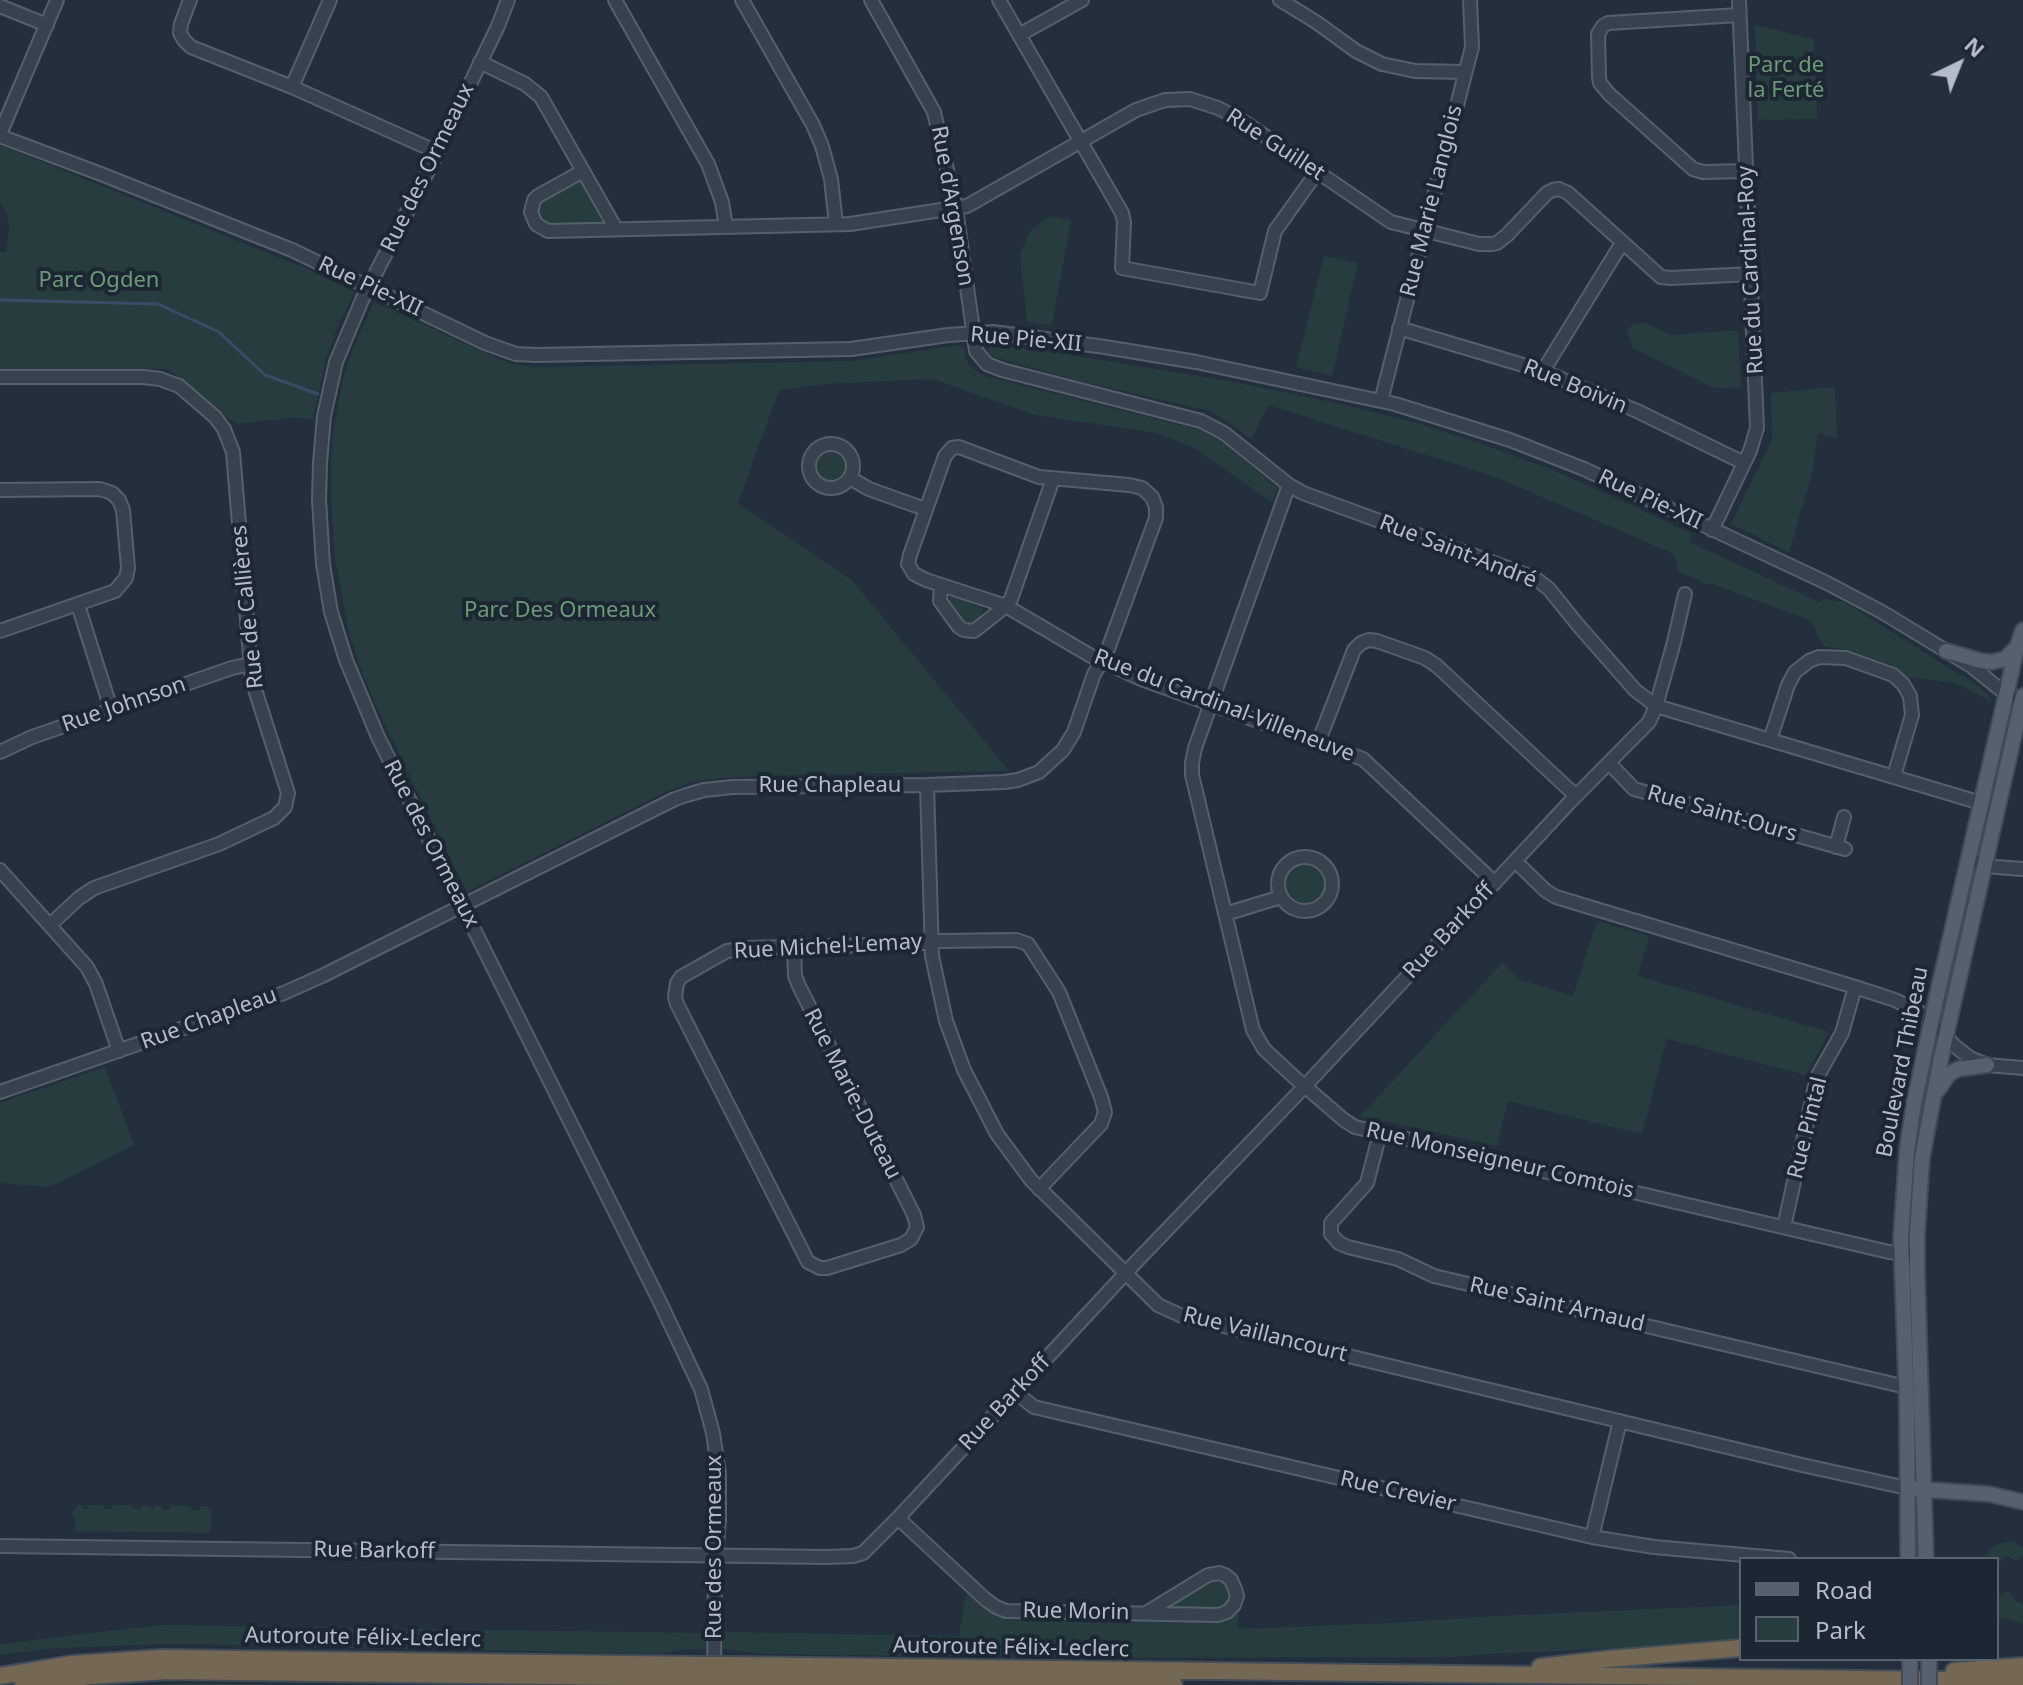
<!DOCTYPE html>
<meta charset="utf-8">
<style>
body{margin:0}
#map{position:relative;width:2023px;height:1685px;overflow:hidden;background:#242f3e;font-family:"Noto Sans",sans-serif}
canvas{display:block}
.legend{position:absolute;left:1739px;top:1557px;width:260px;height:104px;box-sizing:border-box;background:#1d2633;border:2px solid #59626f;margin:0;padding:10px 14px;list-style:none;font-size:24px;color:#b4bcc9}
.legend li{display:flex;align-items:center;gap:16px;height:40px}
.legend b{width:40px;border:2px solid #59626f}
.north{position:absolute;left:1919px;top:24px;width:80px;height:80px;-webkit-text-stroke:6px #1d2633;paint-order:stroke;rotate:43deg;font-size:22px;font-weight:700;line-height:32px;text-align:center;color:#b4bcc9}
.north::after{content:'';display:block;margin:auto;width:28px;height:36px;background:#b4bcc9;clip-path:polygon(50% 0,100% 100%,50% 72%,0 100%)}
</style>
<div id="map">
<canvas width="2023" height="1685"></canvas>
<ul class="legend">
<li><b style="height:10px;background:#56606e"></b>Road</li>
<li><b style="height:22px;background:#263c3f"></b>Park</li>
</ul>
<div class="north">N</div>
</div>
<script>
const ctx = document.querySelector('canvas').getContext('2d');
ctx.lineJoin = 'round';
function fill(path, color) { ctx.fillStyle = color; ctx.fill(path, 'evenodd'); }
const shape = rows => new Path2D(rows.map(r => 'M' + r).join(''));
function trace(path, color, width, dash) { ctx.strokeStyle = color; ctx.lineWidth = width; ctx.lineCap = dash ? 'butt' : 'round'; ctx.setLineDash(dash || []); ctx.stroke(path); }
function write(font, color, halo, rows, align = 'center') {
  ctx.font = font + ' "Noto Sans",sans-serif'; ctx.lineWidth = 8; ctx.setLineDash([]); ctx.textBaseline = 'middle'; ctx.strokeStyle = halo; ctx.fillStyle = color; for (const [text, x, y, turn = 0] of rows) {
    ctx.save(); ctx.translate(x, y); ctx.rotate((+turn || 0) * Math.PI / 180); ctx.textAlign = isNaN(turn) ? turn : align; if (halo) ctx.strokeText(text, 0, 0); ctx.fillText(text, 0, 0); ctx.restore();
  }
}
fill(shape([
 [1755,25,1814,39,1817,119,1758,120],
 [0,145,305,268,355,292,338,326,326,358,313,419,292,418,236,424,172,372,166,369,0,369,0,252,6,252,9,228,7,214,0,202],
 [579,180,602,222,550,225,542,222,537,216,539,204],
 [1050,216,1071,220,1052,325,1027,322,1020,255,1029,232],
 [1324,256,1358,263,1332,376,1296,367],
 [374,302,508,363,532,367,852,361,959,345,964,347,966,359,970,367,985,376,1200,430,1219,440,1278,488,1272,502,1194,448,1157,433,1035,415,933,379,826,384,779,390,738,503,852,580,1009,771,752,776,711,779,692,782,663,793,467,892,382,719,364,678,349,633,335,559,331,499,331,458,334,426,344,375,352,351],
 [1644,322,1671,335,1738,330,1741,387,1714,388,1633,348,1627,333,1632,324],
 [989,344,1041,350,1230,381,1341,404,1417,423,1487,446,1551,469,1616,498,1692,534,1689,542,1819,602,1823,599,1844,602,1978,686,1987,694,1992,702,1956,683,1908,677,1891,665,1851,651,1824,646,1810,620,1709,583,1704,585,1700,580,1679,572,1674,554,1493,476,1268,405,1251,439,1225,420,1210,411,1075,380,991,356,989,353],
 [1835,387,1837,438,1818,433,1813,470,1789,552,1731,524,1772,440,1771,393],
 '817 466a15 15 0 1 1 30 0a15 15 0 1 1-30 0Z',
 [954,596,984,609,975,622,970,624,964,621,949,600,950,597],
 '1284 884a21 21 0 1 1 42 0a21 21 0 1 1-42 0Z',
 [1597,921,1649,936,1638,976,1829,1032,1806,1075,1667,1039,1642,1134,1508,1101,1497,1146,1360,1116,1503,962,1521,980,1573,996],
 [105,1067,134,1145,58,1183,45,1187,0,1183,0,1103],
 [77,1505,82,1505,82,1509,88,1509,88,1505,100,1505,103,1506,104,1509,112,1509,113,1505,129,1505,132,1506,133,1509,142,1509,142,1505,150,1506,150,1508,154,1509,154,1506,158,1506,162,1507,162,1510,171,1509,171,1505,187,1506,191,1507,191,1510,200,1510,200,1506,207,1506,211,1513,211,1528,209,1533,75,1531,75,1519,72,1513],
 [2014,1541,2023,1549,2023,1555,2019,1558,2015,1560,2007,1556,2004,1557,1997,1566,1997,1559,1984,1559,1993,1547,1998,1544],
 [1214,1580,1222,1582,1228,1588,1230,1596,1227,1604,1215,1608,1169,1607],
 [2007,1591,2012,1595,2014,1600,2023,1604,2023,1624,2003,1618,1997,1620,1997,1598],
 [966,1593,990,1613,1006,1620,1220,1622,1230,1618,1238,1612,1238,1629,1390,1623,1497,1616,1741,1605,1741,1640,1674,1646,1489,1654,1454,1657,1093,1658,766,1654,723,1649,723,1632,959,1636],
 [160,1625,705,1633,705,1649,687,1649,659,1654,431,1649,362,1649,338,1647,171,1644,57,1648,0,1655,0,1644],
 [187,1683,274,1684,382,1685,151,1685]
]), '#263c3f');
trace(shape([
 [0,300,158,304,219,332,265,375,318,394]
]), '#394c67', 3);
const minor = shape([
 [190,0,181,24,180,33,184,40,191,47,292,87,437,152],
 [508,0,498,26,431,165,362,300,336,362,324,416,320,463,319,500,323,564,331,612,346,660,378,737,659,1300,701,1389,713,1433,719,1474,719,1519,715,1569,714,1670],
 [615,0,708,164,722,202,726,227],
 [742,0,813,125,822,146,831,179,836,224],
 [871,0,934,112,956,209,976,351,987,364,1002,370,1201,421,1224,433,1289,485,1303,493,1535,578,1549,589,1578,625,1635,690,1656,706,1981,803],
 [999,0,1122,213,1124,222,1122,268,1260,293,1275,231,1317,172],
 [1280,0,1316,22,1356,51,1382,64,1415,71,1465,72],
 [0,6,47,25],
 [1739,15,1608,23,1603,26,1598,34,1599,77,1600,83,1609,94,1693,169,1703,172,1746,171],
 [1019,35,1082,0],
 [480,62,525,84,541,97,616,229],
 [292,87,330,0],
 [0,134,57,0],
 [0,136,101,174,292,250,485,343,516,354,536,355,851,349,948,335,993,332,1105,347,1196,362,1395,404,1510,440,1584,469,1825,582,1882,612,1971,666,2006,694,2022,699],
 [583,171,538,196,534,200,531,212,536,224,548,231,850,224,967,206,1136,110,1165,100,1190,99,1218,108,1243,121,1391,222,1479,244,1492,244,1497,243,1507,235,1547,193,1553,190,1559,189,1568,193,1661,277,1671,278,1751,274],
 [1399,328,1543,371,1637,411,1744,463],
 [1543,371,1622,243],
 [0,377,143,377,160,379,179,386,215,417,224,429,233,452,252,680,288,793,285,807,274,818,219,844,94,888,79,898,50,925],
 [1381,401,1472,47,1470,0],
 '809 466a22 22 0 1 1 44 0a22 22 0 1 1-44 0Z',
 [850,478,869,489,925,509],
 [1289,485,1195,748,1192,763,1192,775,1253,1030,1264,1049,1294,1077,1344,1120,1355,1127,1889,1252,1917,1255],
 [0,490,100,489,112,493,119,500,123,510,128,568,126,578,115,591,0,631],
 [1712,530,1750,451,1757,428,1739,0],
 [941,585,940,601,959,627,964,630,974,631,1006,606,1011,599,1053,479],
 [78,605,111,709],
 [1770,740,1788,685,1795,672,1809,661,1819,657,1846,658,1893,675,1903,684,1910,696,1912,715,1894,776],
 [1318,743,1354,650,1361,643,1369,640,1377,641,1425,658,1437,666,1576,796],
 [0,752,32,737,232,668,250,664],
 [1609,763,1634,789,1845,849],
 [927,785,932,956,946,1021,964,1070,997,1134,1031,1180,1158,1305,1182,1316,1802,1465,1907,1488],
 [1836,847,1844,817],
 '1278 884a27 27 0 1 1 54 0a27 27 0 1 1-54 0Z',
 [1968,860,1996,867,2023,869],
 [1515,861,1546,891,1556,897,1855,987,1895,1000,1921,1013,1956,1047,1970,1058,1987,1065,2023,1068],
 [0,870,87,967,96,984,119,1051],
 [1225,914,1281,897],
 [794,947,795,976,799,986,914,1215,917,1227,911,1239,901,1245,827,1268,820,1268,808,1262,677,1004,675,997,677,983,681,977,727,951,748,948,913,944,940,941,1016,940,1028,944,1059,992,1101,1097,1105,1112,1101,1124,1039,1189],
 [0,1092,284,993,322,976,675,799,687,795,704,790,733,787,927,785,1004,782,1018,780,1039,772,1063,750,1074,732,1094,674,1102,661,1108,649,1156,518,1156,507,1152,497,1142,488,1129,485,1039,477,959,447,952,448,945,456,910,555,908,564,914,574,926,580,1006,606,1091,656,1113,666,1141,679,1363,759,1495,883],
 [1380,1133,1367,1183,1331,1223,1331,1234,1339,1243,1348,1247,1398,1259,1434,1276,1906,1387],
 [1784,1227,1817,1077,1842,1033,1855,987],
 [1016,1393,1034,1407,1592,1537,1654,1547,1789,1559],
 [898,1518,985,1599,996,1607,1006,1611,1218,1615,1227,1612,1234,1605,1237,1596,1235,1589,1231,1580,1225,1575,1219,1573,1208,1575,1146,1613],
 [1592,1537,1620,1421],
 [0,1546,827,1557,853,1556,863,1553,898,1518,1136,1262,1305,1086,1569,803,1649,722,1656,706,1674,642,1685,594]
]);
const major = shape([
 [1946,651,1981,661,1992,662,2005,659,2016,648],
 [1938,1090,1949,1074,1958,1069,1987,1065],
 [1916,1489,1989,1494,2023,1502],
 [1908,1559,1907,1408,1901,1237,1907,1150,1914,1103,1936,1000,2017,647,2023,630],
 [1926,1559,1917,1270,1917,1236,1922,1158,1941,1058,2023,696]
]);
const highway = shape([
 [726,1665,2023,1681],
 [1540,1667,1608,1659,1741,1648],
 [1954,1671,2023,1666],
 [0,1676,72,1664,161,1658,701,1665],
 [726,1679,1174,1685],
 [23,1685,90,1676,168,1671,701,1678]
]);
trace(minor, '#565f6c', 16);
trace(major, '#414a57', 18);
trace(highway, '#434c59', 20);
trace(minor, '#38414e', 12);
trace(major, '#56606e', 14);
trace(highway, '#746855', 16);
const majorBridge = shape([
 [1910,1659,1910,1685],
 [1929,1659,1929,1685]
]);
const highwayBridge = shape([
 [701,1665,726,1665],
 [701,1678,726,1679]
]);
trace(majorBridge, '#414a57', 18, []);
trace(highwayBridge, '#434c59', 20, []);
trace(majorBridge, '#56606e', 14);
trace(highwayBridge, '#746855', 16);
write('22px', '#6b9a76', '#1d2633', [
 ["Parc de",1786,66],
 ["la Ferté",1786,91],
 ["Parc Ogden",99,281],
 ["Parc Des Ormeaux",560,611]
]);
write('22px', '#b4bcc9', '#1d2633', [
 ["Rue Guillet",1275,145,33],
 ["Rue des Ormeaux",428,168,-64],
 ["Rue Marie Langlois",1432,201,-76],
 ["Rue d'Argenson",952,206,80],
 ["Rue du Cardinal-Roy",1751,270,-93],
 ["Rue Pie-XII",370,287,25],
 ["Rue Pie-XII",1026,340,5],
 ["Rue Boivin",1575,387,22],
 ["Rue Pie-XII",1650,500,25],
 ["Rue Saint-André",1458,552,21],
 ["Rue de Callières",248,607,-96],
 ["Rue Johnson",124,705,-19],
 ["Rue du Cardinal-Villeneuve",1224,706,21],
 ["Rue Chapleau",830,786],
 ["Rue Saint-Ours",1722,814,16],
 ["Rue des Ormeaux",431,844,63],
 ["Rue Barkoff",1449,931,-47],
 ["Rue Michel-Lemay",828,947,-3],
 ["Rue Chapleau",209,1019,-20],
 ["Boulevard Thibeau",1903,1062,-79],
 ["Rue Marie-Duteau",852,1094,63],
 ["Rue Pintal",1808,1128,-76],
 ["Rue Monseigneur Comtois",1500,1161,13],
 ["Rue Saint Arnaud",1557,1305,13],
 ["Rue Vaillancourt",1265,1335,14],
 ["Rue Barkoff",1005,1403,-47],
 ["Rue Crevier",1398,1492,13],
 ["Rue des Ormeaux",715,1547,-90],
 ["Rue Barkoff",374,1551,1],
 ["Rue Morin",1076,1612,1],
 ["Autoroute Félix-Leclerc",363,1638,1],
 ["Autoroute Félix-Leclerc",1011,1648,1]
]);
</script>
